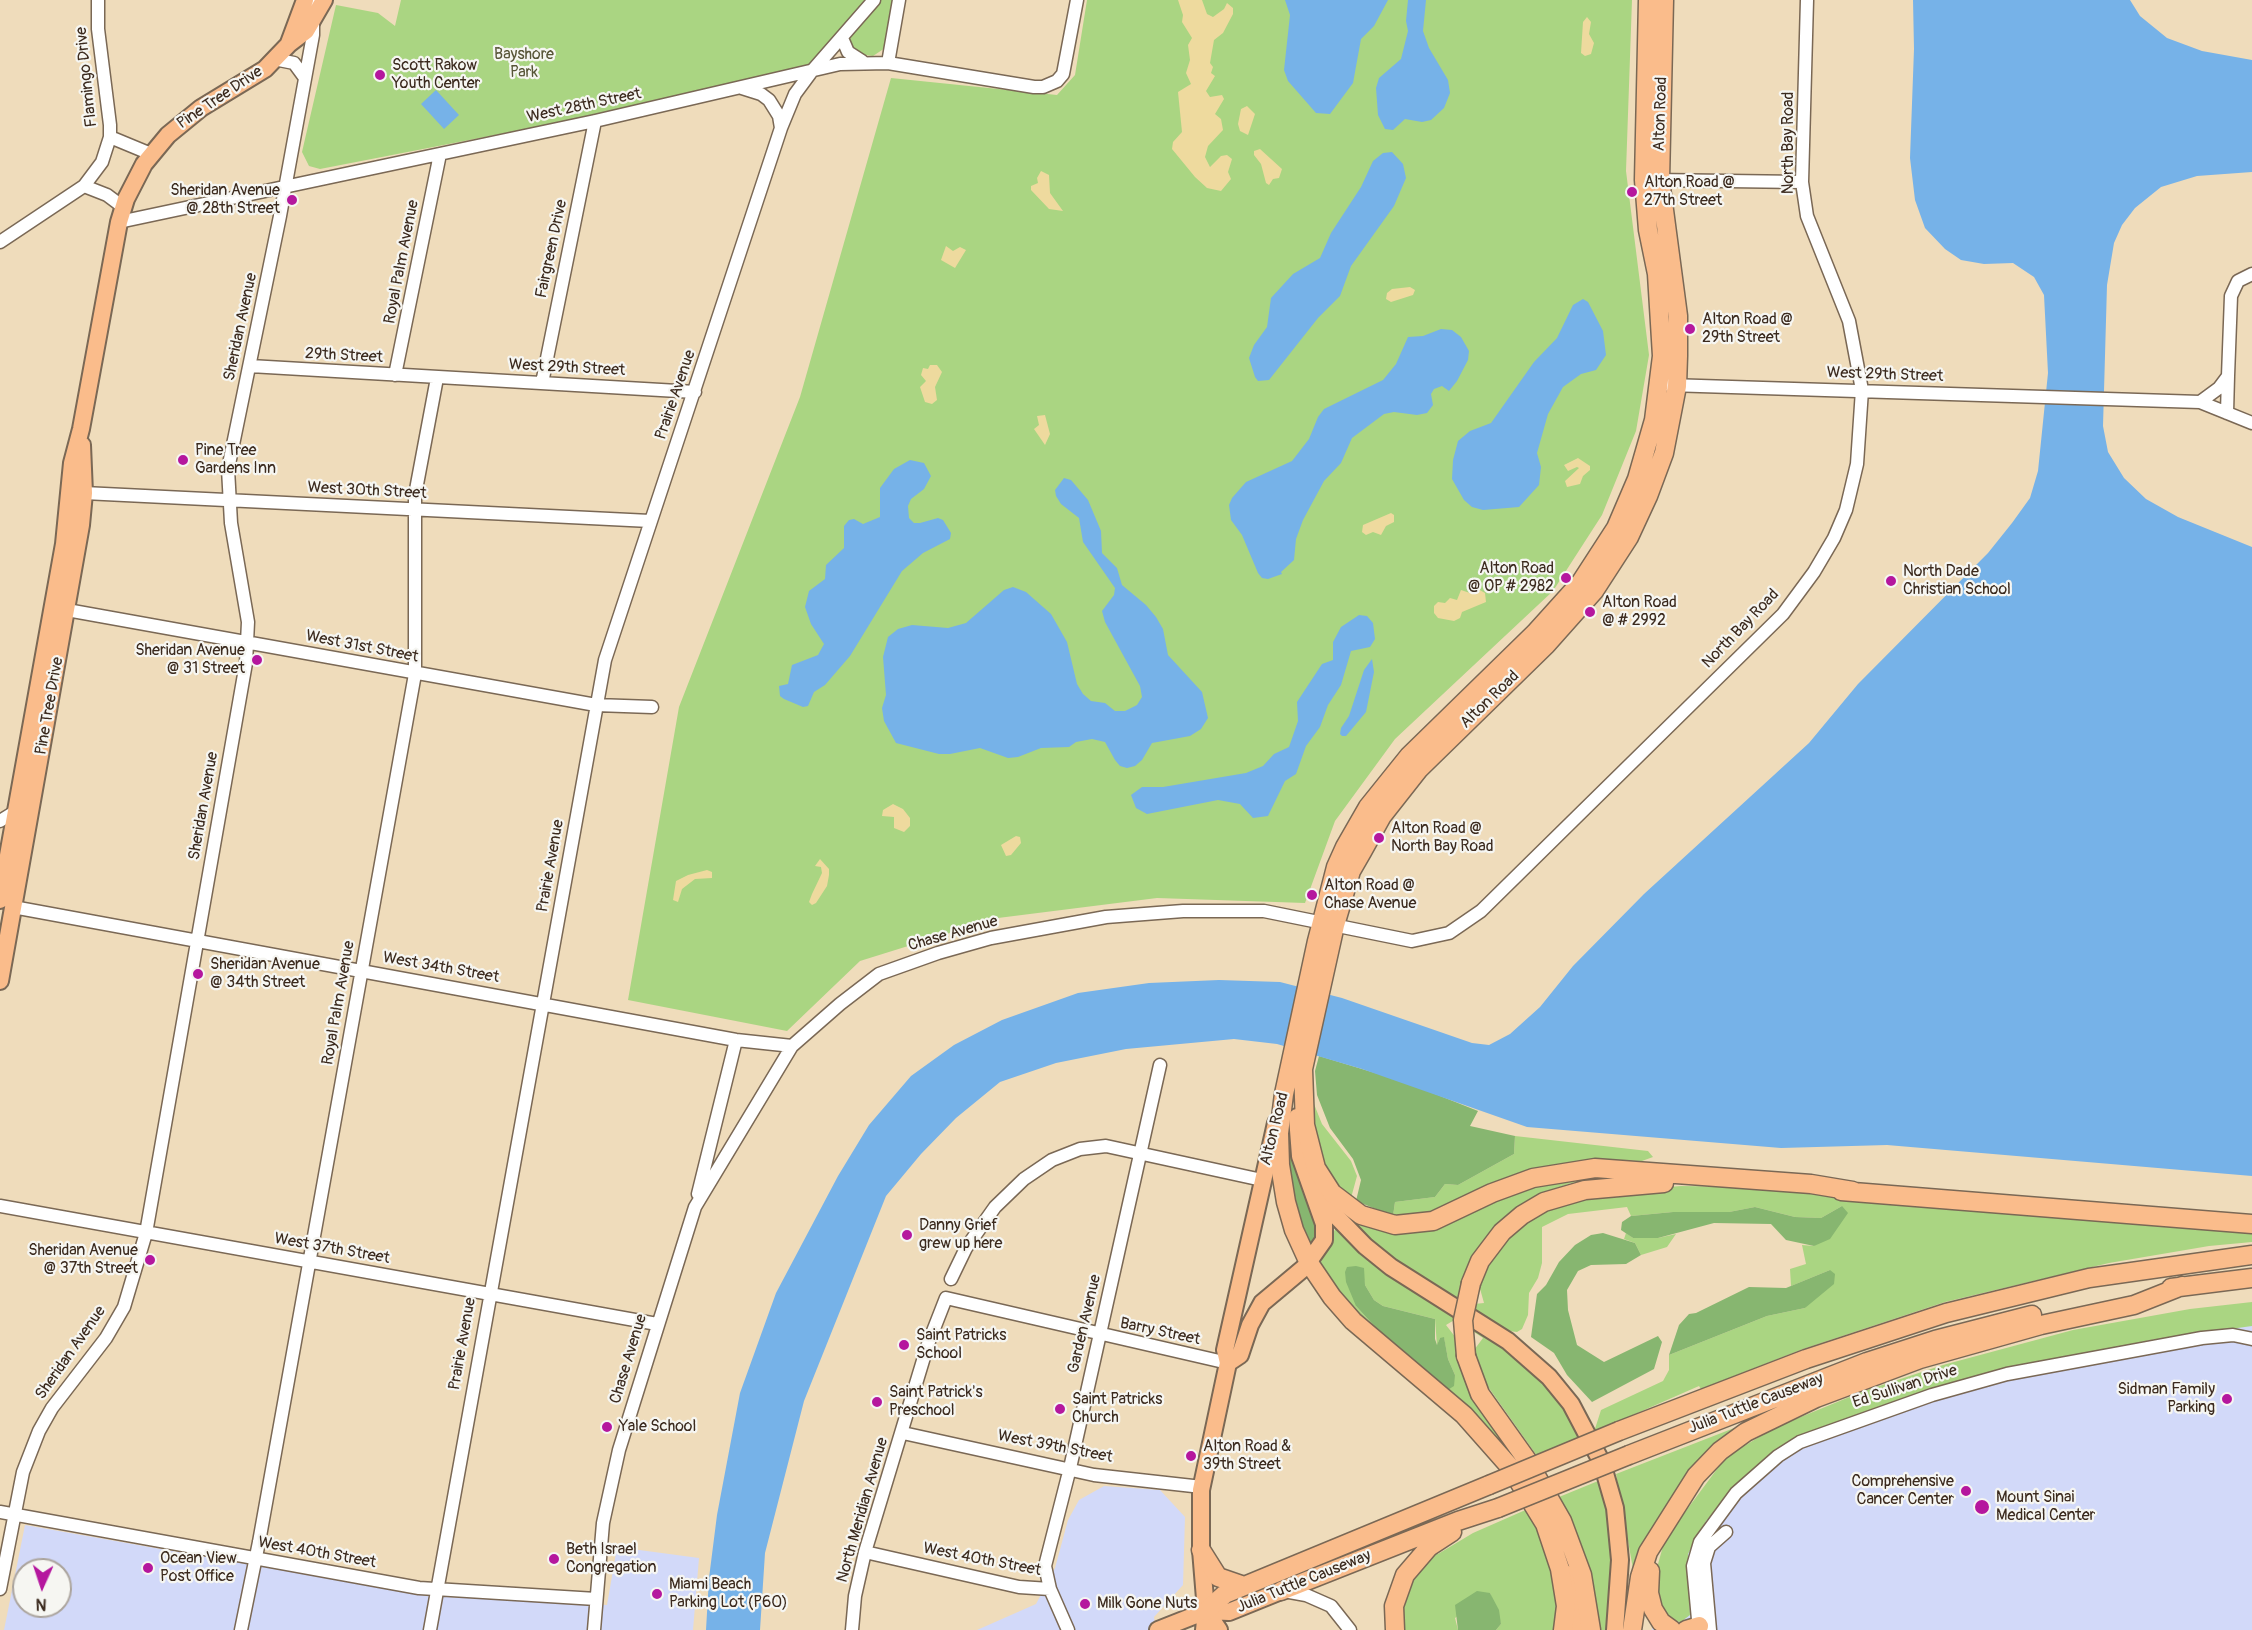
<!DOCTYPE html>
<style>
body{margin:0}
#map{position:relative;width:2252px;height:1630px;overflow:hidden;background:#efdcbb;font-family:Pangolin,sans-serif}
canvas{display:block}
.north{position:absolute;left:12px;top:1558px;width:60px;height:60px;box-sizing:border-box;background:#f6f6f2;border:2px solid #aba49d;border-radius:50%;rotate:183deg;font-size:16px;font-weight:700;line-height:24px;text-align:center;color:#3b2a1e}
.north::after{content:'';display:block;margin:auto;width:21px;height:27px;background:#b5179e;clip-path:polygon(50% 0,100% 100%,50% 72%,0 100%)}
</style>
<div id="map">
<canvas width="2252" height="1630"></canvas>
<div class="north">N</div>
</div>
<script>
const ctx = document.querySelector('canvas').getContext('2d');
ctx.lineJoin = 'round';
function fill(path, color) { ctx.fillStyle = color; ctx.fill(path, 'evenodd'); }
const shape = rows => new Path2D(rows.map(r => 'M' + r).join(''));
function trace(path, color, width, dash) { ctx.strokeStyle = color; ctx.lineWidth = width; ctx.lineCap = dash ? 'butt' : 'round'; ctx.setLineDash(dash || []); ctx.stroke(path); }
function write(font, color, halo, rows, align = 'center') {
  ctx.font = font + ' Pangolin,sans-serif'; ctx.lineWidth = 4.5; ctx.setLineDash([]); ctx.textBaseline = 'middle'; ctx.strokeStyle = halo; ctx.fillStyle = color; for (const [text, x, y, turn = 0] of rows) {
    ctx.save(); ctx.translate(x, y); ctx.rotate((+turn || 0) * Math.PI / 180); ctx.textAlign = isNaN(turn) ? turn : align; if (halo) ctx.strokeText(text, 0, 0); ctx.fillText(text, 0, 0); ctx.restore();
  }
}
fill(shape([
 [2252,1320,2252,1630,1652,1630,1664,1568,1759,1445,1990,1363],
 [1104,1486,1160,1490,1185,1517,1183,1585,1154,1617,1156,1630,977,1630,1036,1604,1055,1568,1068,1520,1079,1500],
 [25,1525,427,1596,607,1605,617,1547,699,1558,693,1630,4,1630],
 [24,1570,60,1570,60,1606,24,1606]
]), '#d2d9f9');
fill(shape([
 [401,0,868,0,813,62,806,66,593,116,320,169,309,166,302,152,336,5,378,13,395,26],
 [879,0,895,0,888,46,873,56,856,54,848,41],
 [1087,0,1632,0,1626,171,1649,355,1636,431,1602,515,1553,591,1395,739,1335,821,1305,903,1157,898,998,918,860,961,787,1031,628,1000,679,707,800,397,891,78,1057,95,1075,75],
 [1312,1099,1322,1124,1351,1161,1357,1176,1351,1198,1337,1184,1335,1185,1315,1153],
 [1515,1136,1648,1151,1653,1157,1642,1161,1584,1160,1538,1168,1478,1189,1426,1214,1393,1216,1395,1202,1435,1197,1445,1184,1458,1185,1514,1154],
 [1566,1175,1630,1177,1571,1183,1543,1193,1520,1205,1487,1236,1473,1256,1459,1303,1365,1242,1341,1208,1391,1228],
 [1681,1186,1751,1187,2252,1229,2252,1242,2209,1246,2109,1263,1945,1302,1803,1349,1701,1389,1699,1386,1594,1432,1601,1410,1663,1381,1669,1370,1669,1355,1767,1316,1805,1308,1830,1270,1791,1286,1790,1269,1806,1264,1802,1245,1814,1246,1842,1206,1821,1218,1795,1217,1755,1207,1729,1212,1673,1212,1631,1216,1627,1207,1568,1214,1542,1227,1542,1263,1538,1278,1529,1293,1528,1315,1522,1329,1517,1332,1509,1331,1472,1308,1474,1304,1484,1303,1479,1285,1488,1264,1502,1243,1539,1214,1607,1192],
 [1336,1227,1363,1257,1457,1315,1456,1319,1446,1325,1456,1338,1463,1376,1469,1391,1521,1463,1516,1465,1446,1391,1455,1375,1448,1359,1444,1338,1440,1338,1437,1346,1435,1319,1383,1306,1374,1300,1365,1285,1363,1274,1356,1306,1397,1351,1340,1299,1320,1264],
 [1626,1233,1633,1238,1658,1238,1676,1234,1667,1247,1641,1255,1635,1243,1624,1239],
 [2252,1302,2252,1326,2151,1340,1978,1377,1823,1427,1775,1452,1736,1485,1706,1521,1688,1554,1690,1615,1681,1622,1669,1621,1661,1614,1653,1582,1665,1539,1726,1457,1774,1428,1864,1391,1943,1365,2073,1330,2190,1309],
 [1471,1323,1537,1370,1586,1436,1537,1456,1484,1381,1474,1350,1483,1338,1471,1330],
 [1747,1423,1633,1569,1616,1474],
 [1603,1479,1612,1502,1613,1630,1596,1630,1575,1534,1559,1497],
 [1530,1508,1559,1579,1558,1630,1496,1630,1501,1624,1490,1593,1455,1618,1458,1630,1402,1630,1403,1602,1409,1586,1436,1552,1438,1554,1473,1533]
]), '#aad582');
fill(shape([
 [1319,1056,1405,1082,1478,1111,1470,1126,1515,1136,1514,1154,1458,1185,1445,1184,1435,1197,1395,1202,1393,1216,1356,1201,1361,1180,1353,1159,1330,1128,1317,1095,1315,1071],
 [1295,1149,1320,1231,1312,1244,1307,1241,1300,1222,1285,1150],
 [1842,1206,1848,1213,1830,1239,1814,1246,1786,1240,1771,1224,1714,1223,1658,1238,1633,1238,1621,1230,1622,1222,1631,1216,1673,1212,1729,1212,1755,1207,1795,1217,1821,1218],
 [1603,1233,1635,1243,1641,1255,1626,1264,1591,1265,1578,1271,1567,1290,1568,1310,1577,1345,1604,1362,1658,1336,1662,1342,1654,1369,1592,1402,1567,1375,1554,1353,1531,1337,1537,1294,1546,1285,1559,1262,1575,1245,1591,1235],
 [1356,1266,1364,1268,1365,1285,1374,1300,1383,1306,1435,1319,1435,1339,1437,1345,1440,1338,1444,1337,1448,1359,1455,1375,1454,1386,1446,1391,1397,1351,1356,1306,1346,1282,1345,1272,1347,1267],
 [1830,1270,1835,1274,1834,1284,1805,1308,1767,1316,1669,1355,1679,1325,1689,1314,1696,1313,1749,1287,1786,1288],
 [1477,1591,1490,1593,1499,1610,1501,1624,1496,1630,1458,1630,1455,1605]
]), '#87b670');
fill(shape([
 [1178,0,1202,0,1207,14,1213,17,1224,9,1227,3,1233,8,1233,14,1223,33,1214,40,1210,63,1213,67,1211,73,1215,76,1206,91,1210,97,1222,95,1224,99,1215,114,1221,119,1223,130,1208,146,1205,157,1210,167,1221,156,1227,155,1232,159,1228,172,1231,179,1221,191,1207,188,1195,177,1172,149,1173,142,1182,132,1178,92,1191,84,1186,73,1190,60,1188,45,1192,38,1182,22,1183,15],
 [1587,17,1591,22,1589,34,1594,43,1591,54,1585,56,1581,53,1583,22],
 [1247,106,1255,114,1248,135,1240,131,1238,124,1241,109],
 [1260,149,1282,169,1279,178,1273,179,1269,185,1266,183,1261,164,1254,155,1254,151],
 [1041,171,1049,175,1050,193,1063,211,1049,209,1031,190,1031,186,1038,183,1037,178],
 [946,246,953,251,960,247,966,250,955,268,941,260],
 [1410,287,1415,290,1413,295,1391,302,1386,299,1387,293,1392,289],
 [930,365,937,365,942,372,935,387,937,400,932,404,925,402,920,387,926,381,921,375,923,368,928,369],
 [1045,415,1050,434,1045,445,1034,429,1039,425,1037,416],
 [1578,458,1590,466,1590,470,1583,476,1580,484,1567,487,1565,481,1579,468,1577,467,1568,471,1564,465],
 [1391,513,1394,515,1394,522,1386,526,1381,535,1373,532,1366,535,1362,532,1363,525],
 [1473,589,1478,589,1485,593,1486,602,1462,612,1460,618,1454,621,1438,618,1434,613,1434,606,1438,602,1445,603,1450,598,1457,600,1461,590,1470,593],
 [893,804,903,809,910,818,910,826,904,832,894,828,894,817,882,816,883,810],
 [1016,836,1020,837,1021,843,1011,855,1006,856,1001,845],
 [820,859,829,869,829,875,827,886,816,903,812,905,809,902,812,894,822,873,821,867,815,866],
 [707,870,712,872,712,878,695,879,682,889,678,902,673,900,676,881,688,875]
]), '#eeda9e');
fill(shape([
 [1285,0,1388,0,1374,26,1361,39,1353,83,1330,114,1316,113,1288,81,1284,70,1290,15],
 [1408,0,1426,0,1423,31,1429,48,1448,80,1450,93,1444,108,1431,120,1422,122,1405,119,1393,130,1385,129,1378,115,1376,88,1379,78,1401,59,1408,31,1406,21],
 [1913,0,2130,0,2140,16,2167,38,2202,51,2252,60,2252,172,2197,176,2161,187,2135,208,2122,225,2114,243,2107,285,2103,426,2108,452,2124,478,2146,499,2178,517,2252,547,2252,1176,1887,1145,1781,1148,1527,1127,1362,1069,1277,1044,1234,1039,1126,1049,1056,1063,1000,1082,956,1118,921,1154,886,1196,804,1401,765,1553,760,1630,706,1630,709,1578,717,1515,740,1393,776,1293,838,1176,869,1125,911,1076,954,1045,1002,1020,1078,993,1149,983,1219,980,1280,982,1342,998,1472,1043,1489,1045,1510,1034,1540,1007,1573,966,1644,894,1809,743,1858,684,1988,553,2012,523,2030,498,2038,471,2048,373,2044,295,2034,277,2013,263,1984,264,1961,260,1945,249,1925,228,1915,200,1910,158,1914,49],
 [436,90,459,115,444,129,421,104],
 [1392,152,1403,164,1406,178,1394,206,1351,266,1340,296,1318,318,1269,380,1258,381,1255,377,1249,358,1254,345,1267,327,1271,298,1293,274,1320,258,1331,233,1361,187,1373,161,1383,153],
 [1583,299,1588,302,1603,331,1606,355,1596,370,1581,374,1563,387,1548,414,1537,453,1541,467,1539,485,1519,507,1483,510,1472,507,1464,500,1452,479,1453,460,1458,441,1470,431,1491,423,1534,362,1557,338,1573,305],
 [1441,329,1452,330,1461,337,1469,351,1468,360,1457,381,1449,391,1442,386,1434,389,1431,394,1433,405,1427,413,1417,415,1394,412,1384,414,1352,438,1341,463,1324,481,1303,520,1296,539,1294,560,1281,572,1282,574,1268,579,1262,578,1258,573,1242,535,1231,520,1229,505,1232,498,1246,482,1292,461,1309,439,1318,417,1324,409,1383,380,1396,364,1408,337,1423,336],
 [910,460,924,463,931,476,924,489,911,499,908,506,909,518,914,523,920,523,938,518,943,520,951,533,950,539,923,553,902,571,850,656,825,685,814,692,808,706,803,707,784,699,780,696,779,686,788,684,792,665,818,655,824,644,811,624,805,607,809,591,825,579,826,565,844,548,844,526,849,520,854,519,863,524,880,517,880,488,894,469],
 [1064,478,1071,480,1088,500,1101,531,1102,553,1117,568,1122,585,1146,605,1156,617,1163,629,1168,655,1202,692,1208,718,1201,729,1190,736,1152,743,1142,760,1135,766,1127,768,1120,766,1115,760,1105,742,1092,739,1076,742,1069,747,1041,748,1018,757,1008,758,980,748,950,754,939,754,896,743,884,721,882,708,886,695,883,657,888,637,898,629,912,625,948,628,966,623,1004,590,1013,587,1026,592,1051,614,1067,642,1077,684,1083,694,1091,701,1105,703,1115,711,1125,711,1137,705,1142,697,1140,686,1105,622,1102,611,1114,595,1115,588,1083,542,1079,518,1061,504,1056,496,1055,490],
 [1359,615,1367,616,1373,623,1375,639,1370,647,1351,651,1341,685,1328,705,1320,727,1306,746,1296,774,1285,781,1268,816,1253,818,1240,804,1218,800,1147,814,1136,808,1131,795,1142,787,1163,787,1246,773,1263,766,1274,754,1289,747,1298,721,1297,702,1322,664,1333,660,1333,642,1341,627],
 [1372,659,1374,672,1366,712,1346,736,1342,736,1340,734,1341,728,1349,716,1364,670]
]), '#76b2e8');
const minor = shape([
 [842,38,848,52,862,61],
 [274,59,294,63,305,78],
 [888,63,899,0],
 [742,88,761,94,769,100,779,116,781,128],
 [110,137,151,154],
 [1654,180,1802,182],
 [84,186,107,195,123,207],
 [119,222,595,121,840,64,888,63,1034,87,1043,87,1057,81,1063,74,1077,0],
 [0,242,84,186,102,162,110,137,110,125,98,29,98,0],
 [250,366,695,392],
 [395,375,440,154],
 [542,383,595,121],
 [1669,385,2200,402,2252,423],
 [2200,402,2219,388,2228,376,2231,296,2238,281,2252,274],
 [2227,413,2228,376],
 [84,493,650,521],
 [67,610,596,705,652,707],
 [0,821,16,811],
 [13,907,736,1040,792,1046],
 [698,1194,736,1040],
 [0,1206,657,1324],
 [951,1279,966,1248,995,1207,1024,1179,1052,1160,1080,1149,1106,1146,1262,1180],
 [903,1433,1094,1475,1202,1487],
 [0,1512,419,1588,596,1599],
 [865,1552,1019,1587,1050,1589,1068,1630],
 [0,1589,23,1472,39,1431,52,1408,106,1338,124,1307,146,1233,246,663,248,622,231,523,228,469,280,216,313,35,313,0],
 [1050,1589,1045,1566,1070,1468,1160,1065],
 [1284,1591,1306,1595,1331,1606,1350,1630],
 [241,1630,259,1542,415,674,415,495,437,378],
 [430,1630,605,660,781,128,795,94,812,71,874,0],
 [594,1630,603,1523,619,1450,695,1207,792,1046,840,1004,879,974,938,953,991,938,1106,917,1183,911,1264,911,1412,941,1449,933,1481,911,1783,614,1814,572,1834,538,1846,510,1857,464,1862,390,1849,321,1807,216,1802,182,1807,0],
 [852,1630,855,1596,865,1552,928,1344,946,1298,1228,1363],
 [1699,1630,1693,1566,1700,1542,1736,1493,1778,1456,1800,1442,1932,1395,2007,1374,2202,1338,2233,1335,2252,1339],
 [1710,1630,1704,1563,1709,1547,1726,1532]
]);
const major = shape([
 [289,43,305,0],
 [0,900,64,544,72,463,81,429,119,222,126,199,144,164,168,135,201,108,265,69,289,44,306,31,324,0],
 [0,981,81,525,84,493,82,445],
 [1315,1178,1335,1215,1365,1246,1391,1267,1508,1341,1549,1377,1571,1404,1602,1463,1615,1508,1620,1560,1615,1630],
 [1228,1363,1240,1355,1250,1325,1262,1303,1305,1267,1324,1240,1324,1224,1300,1156,1297,1117],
 [1567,1574,1580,1630],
 [1206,1611,1219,1630],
 [1158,1630,1206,1611,1229,1612,1281,1591],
 [1204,1630,1206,1611,1201,1550,1201,1490,1228,1363,1225,1350,1276,1123]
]);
const highway = shape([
 [1664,0,1660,180,1678,316,1678,356,1677,386,1664,453,1648,496,1629,537,1594,591,1546,645,1419,769,1382,816,1362,852,1351,871,1335,925,1303,1069,1305,1125,1316,1168,1332,1193,1361,1215,1395,1225,1433,1221,1492,1193,1533,1178,1595,1168,1811,1184,1853,1191],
 [1841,1191,2252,1224],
 [1471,1283,1480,1261,1502,1232,1522,1215,1544,1202,1585,1190,1664,1183],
 [2171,1288,2252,1278],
 [1466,1356,1480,1394,1527,1460,1562,1521,1582,1575,1591,1630],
 [1619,1431,1806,1359,1946,1313,2089,1278,2252,1255],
 [1629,1455,1867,1362,1935,1340,2032,1315],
 [1201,1550,1218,1577,1244,1586],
 [1650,1571,1649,1593,1653,1609,1661,1622,1672,1630],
 [1281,1591,1458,1521,1498,1508],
 [1206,1611,1225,1594,1489,1485],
 [1395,1630,1394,1606,1405,1575,1429,1547,1452,1532],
 [1563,1630,1566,1606,1560,1569,1545,1524,1510,1467,1464,1415,1353,1321,1332,1297,1309,1263,1294,1230,1286,1202,1280,1165,1279,1133,1284,1094,1317,941,1336,867,1345,847,1368,807,1409,756,1535,633,1581,582,1616,528,1637,479,1654,420,1662,356,1657,274,1648,230,1644,180,1648,0],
 [1632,1630,1640,1577,1648,1552,1696,1476,1720,1451,1746,1432,1816,1398,1920,1359,2041,1325,2134,1305,2182,1286],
 [1686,1630,1699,1626]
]);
trace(minor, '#7a6855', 15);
trace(major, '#7a6855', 20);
trace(highway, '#7a6855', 21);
trace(minor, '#fff', 12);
trace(major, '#fabc8b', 16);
trace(highway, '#fabc8b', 18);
const highwayBridge = shape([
 [1466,1356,1463,1320,1471,1283],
 [1489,1485,1619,1431],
 [1498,1508,1629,1455]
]);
trace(highwayBridge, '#7a6855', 21, []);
trace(highwayBridge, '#fabc8b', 18);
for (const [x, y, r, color] of [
 [380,75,6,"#b5179e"],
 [1632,192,6,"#b5179e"],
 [292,200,6,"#b5179e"],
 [1690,329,6,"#b5179e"],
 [183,460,6,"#b5179e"],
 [1566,578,6,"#b5179e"],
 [1891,581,6,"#b5179e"],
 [1590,612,6,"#b5179e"],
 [257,660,6,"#b5179e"],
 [1379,838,6,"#b5179e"],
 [1312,895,6,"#b5179e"],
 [198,974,6,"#b5179e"],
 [907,1235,6,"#b5179e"],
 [150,1260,6,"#b5179e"],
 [904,1345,6,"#b5179e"],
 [2227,1399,6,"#b5179e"],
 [877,1402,6,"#b5179e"],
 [1060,1409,6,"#b5179e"],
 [607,1427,6,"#b5179e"],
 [1191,1456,6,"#b5179e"],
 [1966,1491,6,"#b5179e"],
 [1982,1507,8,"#b5179e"],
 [554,1559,6,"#b5179e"],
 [148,1568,6,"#b5179e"],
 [657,1594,6,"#b5179e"],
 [1085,1604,6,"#b5179e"]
]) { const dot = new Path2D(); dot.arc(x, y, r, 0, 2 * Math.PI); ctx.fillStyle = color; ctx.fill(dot); trace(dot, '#f6f6f2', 2); }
write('16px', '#575537', '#f6f6f2', [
 ["Bayshore",524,55],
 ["Park",524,73]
]);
write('16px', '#3b2a1e', '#f6f6f2', [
 ["Scott Rakow",392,66],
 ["Youth Center",392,84],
 ["Alton Road @",1644,183],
 ["27th Street",1644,201],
 ["Sheridan Avenue",280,191,"right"],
 ["@ 28th Street",280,209,"right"],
 ["Alton Road @",1702,320],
 ["29th Street",1702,338],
 ["Pine Tree",195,451],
 ["Gardens Inn",195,469],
 ["Alton Road",1554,569,"right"],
 ["@ OP # 2982",1554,587,"right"],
 ["North Dade",1903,572],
 ["Christian School",1903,590],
 ["Alton Road",1602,603],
 ["@ # 2992",1602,621],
 ["Sheridan Avenue",245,651,"right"],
 ["@ 31 Street",245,669,"right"],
 ["Alton Road @",1391,829],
 ["North Bay Road",1391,847],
 ["Alton Road @",1324,886],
 ["Chase Avenue",1324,904],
 ["Sheridan Avenue",210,965],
 ["@ 34th Street",210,983],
 ["Danny Grief",919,1226],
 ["grew up here",919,1244],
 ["Sheridan Avenue",138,1251,"right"],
 ["@ 37th Street",138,1269,"right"],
 ["Saint Patricks",916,1336],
 ["School",916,1354],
 ["Sidman Family",2215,1390,"right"],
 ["Parking",2215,1408,"right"],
 ["Saint Patrick's",889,1393],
 ["Preschool",889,1411],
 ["Saint Patricks",1072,1400],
 ["Church",1072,1418],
 ["Yale School",619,1427],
 ["Alton Road &",1203,1447],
 ["39th Street",1203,1465],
 ["Comprehensive",1954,1482,"right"],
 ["Cancer Center",1954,1500,"right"],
 ["Mount Sinai",1996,1498],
 ["Medical Center",1996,1516],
 ["Beth Israel",566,1550],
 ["Congregation",566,1568],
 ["Ocean View",160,1559],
 ["Post Office",160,1577],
 ["Miami Beach",669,1585],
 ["Parking Lot (P60)",669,1603],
 ["Milk Gone Nuts",1097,1604]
], 'left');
write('16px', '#3b2a1e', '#f6f6f2', [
 ["Flamingo Drive",87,77,-96],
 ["Pine Tree Drive",220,98,-34],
 ["West 28th Street",584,106,-12],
 ["Alton Road",1661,114,-88],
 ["North Bay Road",1789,143,-90],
 ["Fairgreen Drive",552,249,-78],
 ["Royal Palm Avenue",402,262,-79],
 ["Sheridan Avenue",241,327,-78],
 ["29th Street",344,356,3],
 ["West 29th Street",567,368,3],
 ["West 29th Street",1885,375,2],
 ["Prairie Avenue",676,395,-71],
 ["West 30th Street",367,491,3],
 ["North Bay Road",1741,629,-46],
 ["West 31st Street",362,647,11],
 ["Alton Road",1490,700,-44],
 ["Pine Tree Drive",50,706,-80],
 ["Sheridan Avenue",204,806,-80],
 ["Prairie Avenue",551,866,-80],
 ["Chase Avenue",953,934,-16],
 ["West 34th Street",441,968,10],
 ["Royal Palm Avenue",339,1003,-80],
 ["Alton Road",1275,1129,-76],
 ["West 37th Street",332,1249,10],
 ["Garden Avenue",1085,1324,-77],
 ["Barry Street",1160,1332,12],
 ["Prairie Avenue",463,1344,-80],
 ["Sheridan Avenue",71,1353,-55],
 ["Chase Avenue",629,1359,-73],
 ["Ed Sullivan Drive",1905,1387,-18],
 ["Julia Tuttle Causeway",1756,1404,-21],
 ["West 39th Street",1055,1447,11],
 ["North Meridian Avenue",863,1510,-74],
 ["West 40th Street",317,1553,10],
 ["West 40th Street",982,1560,11],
 ["Julia Tuttle Causeway",1304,1582,-22]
]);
</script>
